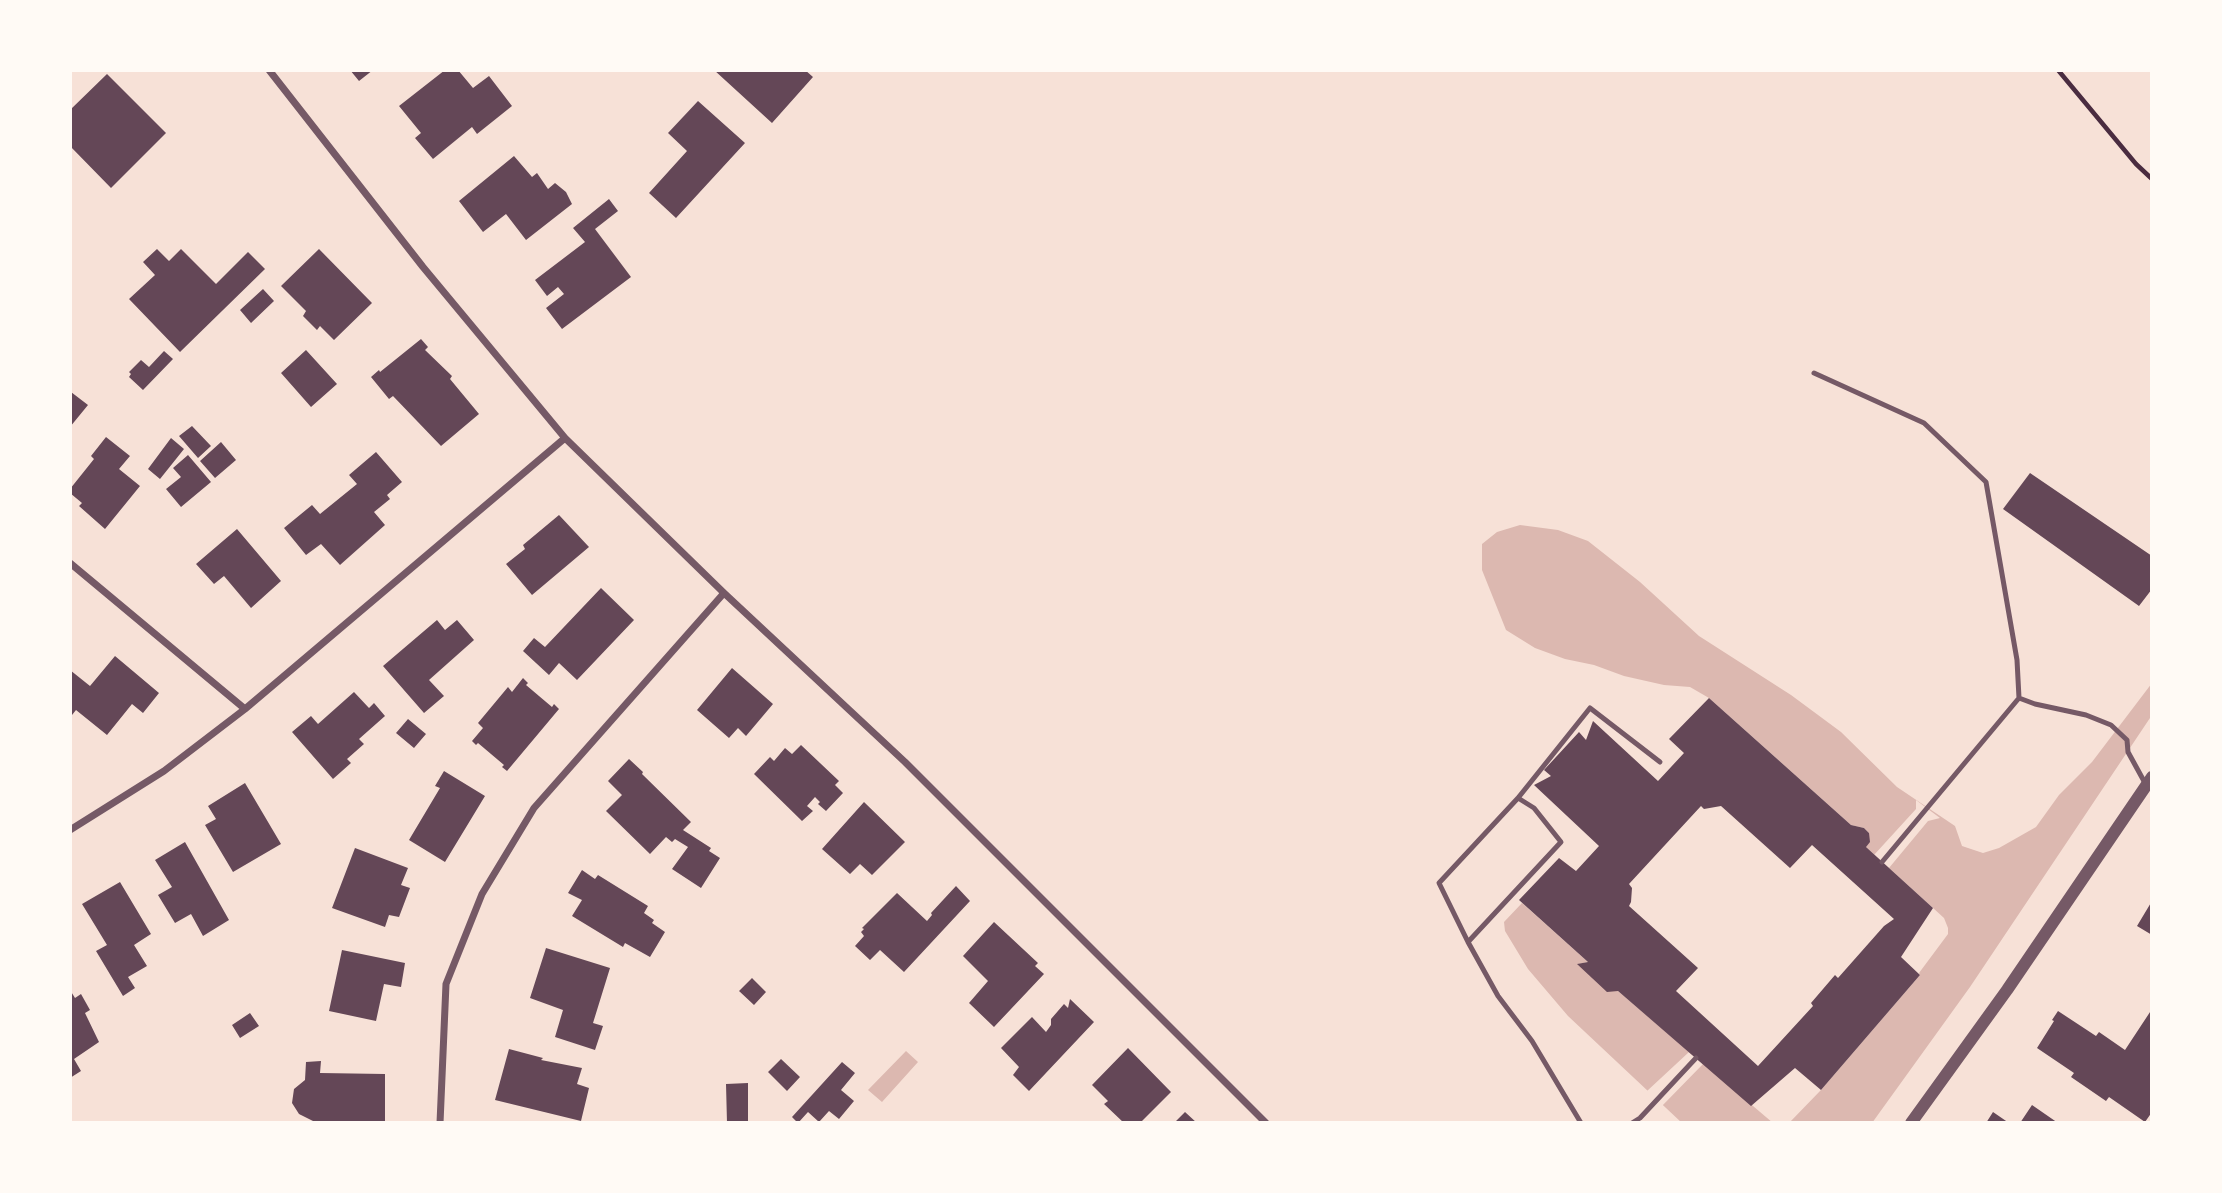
<!DOCTYPE html>
<style>
body{margin:0}
#map{position:relative;width:2222px;height:1193px;overflow:hidden;background:#f7e1d7;font-family:"Fira Sans",sans-serif}
canvas{display:block}
.frame{position:absolute;inset:0;border:72px solid #fffaf5;pointer-events:none}
</style>
<div id="map">
<canvas width="2222" height="1193"></canvas>
<div class="frame"></div>
</div>
<script>
const ctx = document.querySelector('canvas').getContext('2d');
ctx.lineJoin = 'round';
function fill(path, color) { ctx.fillStyle = color; ctx.fill(path, 'evenodd'); }
const shape = rows => new Path2D(rows.map(r => 'M' + r).join(''));
function trace(path, color, width, dash) { ctx.strokeStyle = color; ctx.lineWidth = width; ctx.lineCap = dash ? 'butt' : 'round'; ctx.setLineDash(dash || []); ctx.stroke(path); }
fill(shape([
 [1520,525,1558,530,1588,541,1640,582,1699,636,1791,695,1841,732,1897,787,1955,826,1962,846,1983,853,1999,848,2036,827,2059,795,2092,762,2152,683,2152,715,1970,987,1872,1123,1789,1123,1821,1090,1920,975,1919,973,1948,934,1948,928,1944,918,1866,847,1869,833,1864,828,1851,825,1709,698,1690,687,1664,685,1624,676,1594,665,1565,659,1535,648,1506,630,1482,570,1482,544,1497,532],
 [1522,903,1588,962,1578,964,1618,991,1773,1123,1682,1123,1568,1016,1528,969,1505,931,1504,922],
 [906,1051,918,1062,882,1102,868,1090]
]), '#dcb8b0');
fill(shape([
 [1916,800,1940,818,1928,821,1889,868,1874,855,1916,809],
 [1689,1052,1703,1064,1662,1106,1647,1091]
]), '#f7e1d7');
fill(shape([
 [350,70,373,70,359,81],
 [445,70,458,70,473,88,489,76,512,106,477,134,472,127,433,159,415,138,421,133,399,106],
 [714,70,805,70,813,77,772,123],
 [107,74,166,133,111,188,70,146,70,110],
 [698,101,745,143,676,218,649,193,687,151,668,133],
 [514,156,532,177,537,173,548,189,555,183,566,192,572,204,526,240,506,214,483,232,459,201],
 [609,199,618,211,595,229,631,277,562,329,546,308,564,294,558,287,547,296,535,280,585,242,573,228],
 [157,249,169,261,181,249,216,284,248,252,265,269,180,352,129,299,155,275,143,262],
 [319,249,372,303,334,340,320,326,317,330,303,316,306,311,281,286],
 [263,289,274,301,251,323,240,310],
 [421,339,428,347,425,350,452,376,450,379,479,414,441,446,393,396,389,399,371,377,379,370,380,372],
 [306,350,337,384,311,407,281,373],
 [164,351,173,359,143,390,129,377,131,374,129,372,141,360,149,367],
 [71,392,88,405,70,427,70,393],
 [192,426,211,446,198,458,179,436],
 [106,437,130,456,119,469,140,486,105,529,79,506,82,503,70,493,70,489,94,459,91,456],
 [171,438,184,449,160,479,148,469],
 [221,442,236,460,215,478,200,461],
 [376,452,402,482,387,495,390,499,374,512,385,525,340,565,321,544,306,555,284,528,312,505,320,514,357,484,349,475],
 [188,455,211,482,181,507,166,489,181,477,173,468],
 [2030,473,2152,556,2152,589,2139,606,2003,509],
 [559,515,589,547,532,595,506,564,525,549,523,545],
 [237,529,281,581,251,608,224,576,214,584,196,564],
 [601,588,634,620,577,680,559,663,549,675,523,651,534,638,545,647],
 [437,620,445,630,457,620,474,640,429,680,444,696,424,713,383,666],
 [115,656,159,693,143,713,132,704,107,735,76,710,72,715,70,714,70,670,90,686],
 [732,668,773,704,746,736,738,728,729,738,697,710],
 [523,678,528,683,526,685,552,707,554,704,559,709,507,771,502,767,504,765,478,743,476,745,472,741,483,728,478,723,508,687,512,692],
 [354,692,369,708,374,703,385,716,359,739,364,744,347,759,351,763,333,779,292,732,311,716,318,724],
 [1709,698,1851,825,1864,828,1869,833,1870,842,1866,847,1933,908,1901,957,1920,975,1821,1090,1795,1068,1751,1106,1618,991,1607,992,1577,964,1588,962,1519,900,1559,858,1576,871,1599,846,1534,785,1551,776,1544,770,1579,732,1586,740,1593,721,1658,781,1684,753,1669,739],
 [1701,806,1704,809,1721,806,1790,868,1812,845,1894,919,1884,926,1838,978,1835,975,1811,1003,1813,1006,1758,1066,1676,991,1698,968,1629,906,1631,902,1632,888,1629,884],
 [408,719,426,734,414,748,396,733],
 [801,745,839,781,835,785,843,793,826,811,818,804,820,802,815,797,807,806,813,811,802,821,754,774,770,757,774,761,785,748,792,754],
 [629,759,643,772,642,774,691,822,683,830,711,848,709,851,720,858,701,888,672,869,688,847,675,839,672,842,666,837,650,854,606,811,622,795,608,781],
 [444,771,485,796,445,862,409,840,440,788,435,786],
 [245,783,281,844,233,872,205,825,216,819,208,806],
 [864,802,905,842,872,875,860,864,850,874,822,849],
 [185,842,229,920,203,936,191,914,175,923,158,895,172,887,155,860],
 [355,848,408,868,401,885,410,888,399,917,389,915,385,927,332,908],
 [582,870,595,879,598,875,648,906,644,913,654,920,652,923,665,932,650,957,625,943,623,947,572,916,582,900,568,893],
 [120,882,151,934,134,945,147,966,128,977,135,988,123,996,96,951,107,945,82,904],
 [956,886,970,901,904,972,880,950,870,960,855,946,864,936,861,932,864,929,862,928,897,893,927,921,932,915,931,913],
 [2152,901,2152,935,2137,926],
 [994,922,1038,963,1035,966,1044,974,994,1027,969,1003,988,981,963,956],
 [546,948,610,968,593,1023,603,1026,595,1050,555,1037,563,1010,530,998],
 [342,950,405,963,401,987,384,984,376,1021,329,1011],
 [752,978,766,992,754,1005,739,991],
 [70,990,75,998,81,994,90,1010,85,1013,99,1042,74,1059,81,1071,70,1078],
 [1070,999,1094,1022,1029,1091,1013,1075,1019,1067,1001,1048,1032,1017,1046,1032,1051,1025,1051,1019,1064,1004,1068,1008],
 [2152,1009,2152,1112,2145,1122,2109,1097,2106,1101,2071,1077,2074,1073,2037,1048,2054,1021,2052,1020,2058,1011,2096,1036,2099,1032,2125,1050],
 [250,1013,259,1026,240,1038,232,1025],
 [1128,1048,1171,1092,1140,1123,1124,1123,1104,1104,1108,1101,1092,1085],
 [509,1049,543,1058,541,1060,582,1068,577,1084,589,1088,581,1121,495,1100],
 [781,1059,800,1077,787,1091,768,1072],
 [321,1061,320,1073,385,1074,385,1122,313,1121,299,1114,292,1103,294,1089,305,1080,306,1062],
 [842,1062,855,1073,841,1090,854,1101,839,1119,829,1111,819,1122,808,1112,798,1123,792,1117],
 [748,1083,748,1123,727,1123,726,1084],
 [2032,1105,2058,1123,2020,1123],
 [1185,1112,1197,1123,1174,1123],
 [1993,1112,2009,1123,1986,1123]
]), '#644757');
trace(shape([
 [2058,70,2136,164,2152,179]
]), '#4a2c40', 4.5);
trace(shape([
 [1814,373,1924,423,1986,482,2017,660,2019,698,2035,704,2086,715,2111,725,2127,740,2128,752,2145,783],
 [1518,798,1590,708,1660,762],
 [1882,862,2019,698],
 [1468,942,1561,842,1534,808,1518,798,1439,883,1468,942,1498,996,1532,1041,1581,1123],
 [1632,1123,1640,1118,1696,1058]
]), '#755966', 5);
trace(shape([
 [269,70,423,267,565,438,724,593,905,762,1266,1123],
 [70,563,245,709],
 [70,830,164,771,245,709,565,438],
 [440,1123,446,984,482,894,534,808,724,593]
]), '#755966', 7);
trace(shape([
 [1911,1123,2007,990,2152,777]
]), '#755966', 12);
</script>
